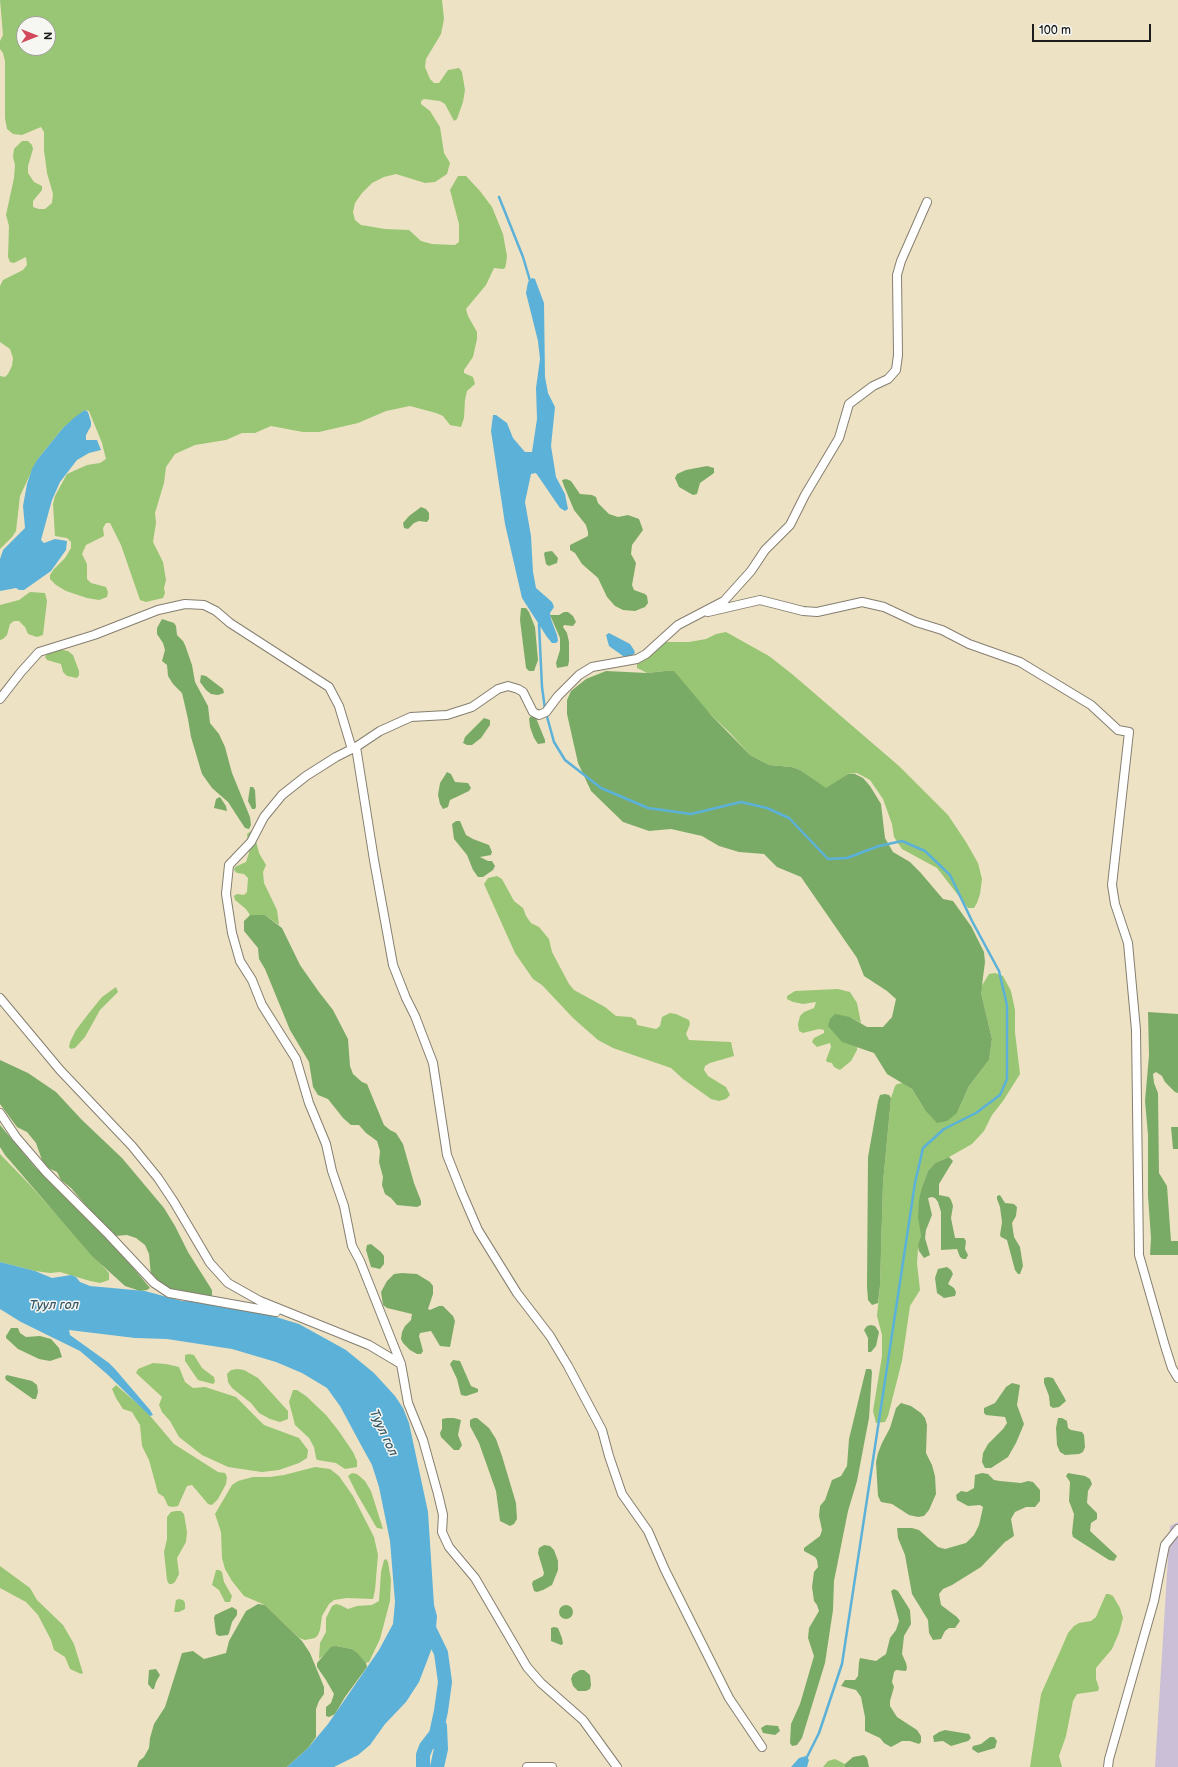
<!DOCTYPE html>
<meta charset="utf-8">
<style>
body{margin:0}
#map{position:relative;width:1178px;height:1767px;overflow:hidden;background:#eee2c4;font-family:"Balsamiq Sans",sans-serif}
canvas{display:block}
.north{position:absolute;left:16px;top:16px;width:40px;height:40px;box-sizing:border-box;background:#f6f6f2;border:1px solid #9f9f9c;border-radius:50%;rotate:90deg;font-size:11px;font-weight:700;line-height:16px;text-align:center;color:#1c1c1c}
.north::after{content:'';display:block;margin:auto;width:14px;height:18px;background:#d1495b;clip-path:polygon(50% 0,100% 100%,50% 72%,0 100%)}
.scale{position:absolute;left:1032px;top:24px;width:119px;height:18px;box-sizing:border-box;border:2px solid #1c1c1c;border-top:0;padding-left:5px;font-size:12px;line-height:14px;white-space:nowrap;color:#1c1c1c;-webkit-text-stroke:3px #f6f6f2;paint-order:stroke}
</style>
<div id="map">
<canvas width="1178" height="1767"></canvas>
<div class="north">N</div>
<div class="scale">100 m</div>
</div>
<script>
const ctx = document.querySelector('canvas').getContext('2d');
ctx.lineJoin = 'round';
function fill(path, color) { ctx.fillStyle = color; ctx.fill(path, 'evenodd'); }
const shape = rows => new Path2D(rows.map(r => 'M' + r).join(''));
function trace(path, color, width, dash) { ctx.strokeStyle = color; ctx.lineWidth = width; ctx.lineCap = dash ? 'butt' : 'round'; ctx.setLineDash(dash || []); ctx.stroke(path); }
function write(font, color, halo, rows, align = 'center') {
  ctx.font = font + ' "Balsamiq Sans",sans-serif'; ctx.lineWidth = 3; ctx.setLineDash([]); ctx.textBaseline = 'middle'; ctx.strokeStyle = halo; ctx.fillStyle = color; for (const [text, x, y, turn = 0] of rows) {
    ctx.save(); ctx.translate(x, y); ctx.rotate((+turn || 0) * Math.PI / 180); ctx.textAlign = isNaN(turn) ? turn : align; if (halo) ctx.strokeText(text, 0, 0); ctx.fillText(text, 0, 0); ctx.restore();
  }
}
fill(shape([
 [1178,1522,1178,1767,1155,1767,1170,1526]
]), '#cabfd6');
fill(shape([
 [0,0,442,0,444,19,441,34,426,59,425,67,430,79,434,83,439,83,448,70,459,68,462,72,465,90,463,102,457,119,454,121,445,104,440,101,424,99,421,101,421,104,430,111,440,127,444,153,450,163,447,174,435,182,425,183,396,174,384,177,372,183,362,193,355,203,353,212,355,220,361,225,385,229,409,230,421,241,432,244,455,245,459,242,459,224,450,190,458,176,466,176,480,191,492,207,503,234,507,256,506,264,505,268,503,269,494,268,486,285,466,309,468,316,477,332,477,339,473,357,464,370,464,373,473,377,475,384,467,391,465,400,464,418,461,427,450,425,443,416,436,413,410,406,386,411,358,423,319,432,303,432,271,426,255,433,242,433,226,440,195,445,175,454,166,467,164,483,155,513,156,523,153,542,163,562,166,580,164,588,165,593,163,598,146,602,140,600,121,545,110,523,106,523,103,528,104,536,86,545,82,554,87,564,87,579,91,583,106,587,108,592,107,597,99,600,87,598,66,591,56,585,50,579,50,575,54,569,65,558,71,548,71,542,67,538,55,536,53,504,55,496,67,474,87,465,100,463,106,459,102,443,89,411,85,410,63,428,37,460,20,496,16,531,12,537,0,549,0,376,5,377,8,374,12,366,13,358,10,349,0,342,0,286,3,280,23,270,27,265,26,257,14,263,10,262,8,257,9,226,6,215,14,178,15,165,13,157,14,149,22,141,28,141,32,145,33,149,28,166,28,173,34,182,42,186,42,190,33,201,33,207,39,209,45,209,52,203,53,194,47,173,44,150,44,132,41,127,22,135,13,134,7,129,5,118,5,61,3,53,0,49,0,41,3,35],
 [24,24,48,24,48,48,24,48],
 [30,592,45,593,47,601,43,635,37,637,28,634,25,627,19,621,14,621,10,624,7,635,3,639,0,640,0,605,19,600],
 [726,632,769,656,792,674,899,766,948,815,966,842,978,863,982,879,980,894,977,903,974,908,968,908,937,868,902,849,894,837,892,824,883,799,870,780,857,773,848,774,826,789,800,770,792,767,769,765,750,755,730,733,665,671,647,673,637,668,637,663,664,642,689,642,706,639,716,634],
 [58,649,68,651,73,655,79,671,79,675,77,678,67,676,63,672,61,664,47,660,45,657,48,653],
 [251,831,254,833,259,853,266,865,263,872,264,883,277,910,279,925,265,915,250,915,246,909,235,900,234,896,237,894,244,895,247,892,248,878,244,874,237,873,234,870,235,867,246,862,249,853,247,834],
 [497,876,502,879,514,901,523,908,526,916,531,923,539,927,549,939,552,952,569,984,574,990,605,1007,616,1016,631,1017,636,1020,637,1025,656,1029,660,1026,662,1017,670,1013,676,1014,689,1020,690,1024,686,1034,689,1040,731,1042,734,1056,710,1063,705,1066,704,1070,708,1076,726,1087,730,1095,726,1099,719,1101,711,1099,683,1079,671,1068,613,1048,598,1040,573,1018,542,985,533,979,515,953,484,884,488,878],
 [995,973,1003,976,1011,991,1015,1010,1015,1032,1020,1074,1003,1101,992,1115,984,1131,972,1144,949,1157,935,1163,928,1171,922,1187,921,1235,918,1249,917,1263,920,1290,910,1306,902,1361,888,1416,885,1422,876,1423,873,1411,882,1356,882,1335,877,1316,880,1286,883,1183,891,1098,895,1086,897,1084,903,1083,912,1089,925,1110,957,1113,969,1086,989,1060,992,1039,981,993,981,987,989,974],
 [116,987,118,992,100,1010,85,1037,75,1048,71,1049,69,1047,70,1042,76,1030,89,1013,102,997],
 [838,989,850,992,857,1003,861,1023,850,1017,843,1042,857,1047,857,1050,851,1061,840,1070,834,1067,832,1063,827,1062,826,1060,831,1047,830,1043,817,1047,812,1042,814,1038,824,1033,824,1030,819,1029,803,1033,799,1031,798,1024,800,1016,804,1012,814,1008,816,1002,803,1004,793,1002,787,999,787,996,795,991],
 [0,1154,30,1185,109,1273,109,1280,100,1283,90,1281,60,1272,50,1273,35,1271,0,1262],
 [189,1354,194,1355,202,1368,214,1377,215,1382,213,1384,198,1380,185,1361,185,1355],
 [153,1363,166,1364,179,1367,185,1382,193,1388,205,1387,236,1397,264,1425,299,1438,308,1450,307,1458,299,1463,279,1470,262,1472,228,1467,202,1455,179,1437,170,1421,162,1412,159,1405,162,1397,136,1373,138,1369],
 [237,1369,244,1370,258,1378,288,1411,288,1419,280,1422,270,1419,259,1413,251,1403,232,1388,228,1382,227,1374,231,1370],
 [116,1385,146,1411,174,1444,218,1472,225,1473,227,1477,226,1484,218,1499,212,1505,208,1504,192,1485,187,1486,178,1506,173,1507,168,1506,164,1497,158,1493,149,1460,142,1446,140,1425,132,1412,123,1409,116,1398,112,1389],
 [293,1390,297,1390,306,1396,326,1415,338,1430,353,1452,357,1461,357,1467,345,1469,336,1463,317,1460,316,1458,314,1447,309,1438,295,1425,293,1417,289,1402],
 [315,1467,330,1469,339,1476,353,1496,374,1537,378,1555,375,1590,373,1599,347,1598,334,1600,329,1604,322,1616,320,1630,318,1635,315,1638,305,1640,299,1638,265,1605,244,1596,232,1581,225,1569,222,1558,221,1532,215,1514,232,1485,238,1481,253,1477,270,1477,284,1475],
 [352,1473,357,1474,365,1481,371,1491,383,1529,377,1528,375,1525,357,1494,348,1476],
 [176,1511,181,1511,184,1514,187,1532,186,1542,177,1558,179,1574,175,1582,172,1584,169,1584,167,1580,164,1552,167,1539,167,1517,171,1512],
 [386,1559,388,1562,391,1580,390,1601,380,1639,369,1662,366,1663,352,1649,336,1646,319,1659,320,1643,326,1632,326,1618,332,1606,336,1604,340,1605,348,1609,357,1606,372,1605,379,1601,381,1572,384,1560],
 [0,1566,30,1588,37,1600,63,1625,74,1644,82,1670,83,1673,81,1674,70,1669,65,1657,54,1650,51,1640,38,1615,26,1602,0,1588],
 [216,1570,219,1570,222,1572,224,1582,232,1596,230,1602,225,1602,219,1590,212,1585],
 [1106,1594,1109,1594,1113,1596,1120,1608,1123,1618,1119,1633,1112,1649,1096,1668,1096,1679,1099,1688,1098,1691,1077,1694,1073,1701,1066,1736,1059,1756,1062,1767,1030,1767,1041,1694,1062,1647,1068,1633,1074,1626,1079,1623,1091,1621,1096,1617],
 [179,1599,183,1600,185,1603,185,1609,179,1612,174,1612,176,1600],
 [835,1759,845,1764,845,1767,823,1767,828,1761]
]), '#98c674');
fill(shape([
 [707,466,714,468,714,473,700,483,697,494,693,495,679,487,675,478,677,474,686,470],
 [566,479,571,481,580,494,592,495,596,497,598,503,609,514,618,517,628,515,639,519,643,530,632,545,631,554,636,563,632,585,634,590,645,594,647,596,648,603,645,607,635,611,623,610,615,606,607,597,598,578,582,564,575,553,570,550,570,545,588,536,588,532,586,525,574,510,564,486,562,480],
 [421,507,426,509,429,513,429,519,427,522,419,521,414,523,408,529,404,528,403,523,409,516],
 [552,551,558,558,557,563,549,566,546,564,544,554,545,552],
 [521,608,526,608,529,612,535,627,538,660,534,671,529,671,526,668,520,620],
 [564,612,568,612,573,616,576,622,573,626,564,625,563,627,567,633,569,642,569,661,568,666,557,668,556,663,560,650,560,638,550,615,559,615],
 [162,619,174,623,176,626,177,635,183,641,185,645,192,665,195,682,208,706,210,723,219,734,225,747,232,773,250,817,251,825,249,829,245,828,228,802,212,788,202,774,191,737,188,719,182,693,173,684,168,676,167,665,162,661,165,650,163,643,157,634,157,628],
 [606,671,647,673,665,671,674,671,711,715,750,755,769,765,792,767,800,770,826,788,848,774,855,774,863,778,870,786,881,804,885,838,893,852,910,862,920,872,943,899,953,901,971,926,984,952,985,962,981,993,992,1039,989,1060,969,1086,957,1113,947,1121,937,1123,925,1110,912,1089,887,1074,874,1053,842,1042,828,1026,830,1019,835,1014,850,1017,867,1027,883,1027,892,1017,896,999,887,991,864,976,857,958,801,877,777,867,764,854,739,852,719,846,702,836,671,829,649,831,623,822,591,791,578,763,567,714,567,700,571,691,586,679],
 [201,675,206,676,223,689,224,693,218,695,211,694,206,690,200,682],
 [532,716,536,718,545,740,545,743,538,744,534,738,530,727,529,718],
 [484,718,490,720,490,725,481,738,472,745,467,745,463,743,465,737],
 [447,772,451,774,455,782,468,783,471,788,469,791,450,800,448,807,443,809,440,804,438,795,440,783],
 [250,787,253,787,255,790,256,807,255,809,252,809,248,801],
 [220,797,226,806,227,811,214,808,216,799],
 [456,821,460,821,466,835,473,839,489,845,492,852,491,855,480,857,488,861,492,861,495,866,493,870,483,877,478,877,473,870,467,855,454,839,452,824],
 [250,915,265,915,282,928,300,965,319,992,333,1010,348,1039,350,1066,353,1074,362,1082,367,1084,384,1125,390,1130,396,1133,403,1144,414,1183,421,1201,421,1205,417,1207,397,1205,391,1198,385,1194,382,1185,383,1177,379,1162,380,1151,377,1141,366,1133,359,1125,351,1125,343,1118,328,1099,318,1095,313,1087,309,1062,290,1030,265,969,259,959,258,948,244,931,244,921],
 [1148,1012,1178,1014,1178,1093,1175,1092,1165,1082,1162,1076,1156,1072,1153,1074,1154,1083,1158,1093,1159,1173,1167,1186,1171,1241,1178,1241,1178,1255,1150,1255,1151,1238,1148,1196,1148,1135,1145,1101,1149,1055],
 [0,1060,28,1073,56,1092,82,1120,122,1158,164,1208,175,1226,188,1252,212,1290,212,1296,168,1289,151,1276,149,1254,145,1245,136,1238,127,1235,115,1236,88,1208,71,1188,61,1180,57,1172,48,1168,42,1160,36,1143,27,1132,17,1127,0,1104],
 [885,1094,889,1095,891,1098,883,1183,880,1286,878,1303,872,1305,868,1300,867,1287,868,1157,878,1101,880,1095],
 [0,1125,35,1167,93,1224,131,1265,150,1288,147,1290,140,1291,125,1286,92,1256,5,1155,0,1147],
 [1171,1127,1178,1127,1178,1149,1173,1149],
 [949,1157,953,1161,939,1184,939,1195,949,1197,951,1200,953,1206,951,1218,955,1238,964,1238,966,1241,965,1249,968,1255,966,1259,963,1259,960,1257,957,1249,941,1250,941,1212,938,1202,935,1198,932,1197,928,1198,932,1215,926,1230,925,1238,930,1255,924,1258,919,1251,918,1246,921,1235,918,1217,919,1200,922,1187,928,1171,935,1163],
 [1000,1195,1005,1203,1014,1204,1017,1207,1016,1216,1012,1223,1014,1237,1020,1247,1023,1266,1020,1274,1018,1274,1015,1270,1007,1240,1001,1237,1000,1235,1002,1222,1000,1207,997,1199,997,1196],
 [371,1244,381,1252,384,1256,384,1264,380,1269,371,1267,366,1250,367,1245],
 [947,1267,951,1270,953,1274,948,1284,954,1288,956,1292,955,1296,944,1298,937,1293,935,1278,938,1269],
 [402,1273,417,1274,430,1282,433,1286,433,1294,428,1309,430,1310,439,1306,443,1306,453,1316,455,1321,450,1347,440,1346,431,1331,420,1333,419,1336,423,1351,421,1354,417,1354,410,1350,403,1343,401,1339,402,1332,405,1326,411,1320,412,1314,387,1308,383,1305,381,1292,387,1281,394,1274],
 [871,1325,875,1326,879,1332,876,1346,871,1352,868,1352,868,1338,864,1330,867,1326],
 [11,1328,18,1328,20,1333,26,1337,40,1336,51,1339,59,1348,62,1357,50,1361,39,1359,18,1349,6,1338,6,1336],
 [453,1360,460,1361,471,1386,478,1389,478,1392,466,1396,461,1395,457,1379,450,1364],
 [866,1369,871,1369,872,1372,869,1418,857,1481,848,1511,834,1581,833,1610,825,1663,802,1738,797,1745,792,1746,790,1743,791,1724,800,1704,814,1656,808,1638,809,1628,819,1611,817,1605,814,1601,812,1587,814,1572,818,1567,817,1560,815,1557,804,1551,804,1548,820,1536,822,1530,819,1516,820,1506,825,1500,832,1480,841,1476,847,1466,849,1439],
 [7,1375,32,1381,37,1385,38,1392,36,1399,33,1399,6,1380,5,1377],
 [1048,1377,1053,1378,1064,1397,1066,1401,1059,1407,1053,1408,1050,1406,1049,1396,1044,1383,1044,1378],
 [1012,1383,1020,1385,1017,1405,1024,1424,1016,1443,1008,1457,991,1468,985,1468,982,1462,983,1453,988,1444,1003,1429,1007,1423,1005,1417,986,1415,984,1413,984,1408,995,1403,1006,1387],
 [901,1403,911,1406,921,1413,925,1418,927,1425,926,1453,932,1465,935,1476,936,1494,929,1510,924,1516,918,1517,909,1515,892,1504,881,1502,878,1496,876,1462,878,1453,882,1443,890,1428,896,1408],
 [447,1418,454,1418,461,1420,458,1435,462,1445,459,1450,454,1450,441,1437,440,1433,442,1429,442,1419],
 [474,1418,477,1418,489,1428,496,1439,502,1456,516,1503,517,1519,514,1524,510,1526,500,1521,496,1491,479,1443,470,1426,470,1420],
 [1058,1418,1062,1418,1067,1421,1068,1428,1071,1430,1082,1432,1084,1435,1085,1447,1083,1452,1079,1454,1065,1455,1060,1452,1057,1445,1056,1428],
 [982,1473,988,1474,994,1480,1000,1481,1021,1483,1028,1481,1033,1482,1040,1490,1040,1501,1035,1507,1026,1507,1015,1512,1011,1519,1014,1536,1005,1542,981,1567,952,1585,943,1589,939,1594,941,1605,957,1617,960,1621,955,1628,949,1628,945,1631,941,1639,933,1640,929,1633,928,1620,912,1594,905,1555,898,1538,897,1528,912,1528,919,1530,938,1547,945,1549,966,1543,974,1535,979,1525,983,1507,980,1505,968,1506,957,1500,956,1495,961,1491,967,1492,974,1488,975,1475],
 [1068,1473,1085,1476,1090,1479,1092,1484,1088,1491,1087,1503,1097,1513,1097,1519,1091,1523,1090,1531,1117,1556,1114,1561,1109,1560,1073,1537,1072,1533,1074,1514,1069,1501,1070,1482,1066,1476],
 [544,1545,550,1546,554,1550,558,1561,558,1570,552,1585,543,1590,537,1592,534,1591,532,1584,533,1581,543,1576,544,1573,538,1553,539,1548],
 [894,1589,898,1591,910,1610,911,1624,904,1636,902,1654,906,1663,907,1668,906,1671,896,1670,894,1672,892,1682,894,1687,890,1701,890,1706,897,1717,917,1730,921,1736,921,1742,919,1744,910,1741,902,1741,891,1747,884,1743,880,1738,865,1731,865,1717,861,1697,856,1690,841,1686,845,1680,855,1680,858,1676,859,1662,860,1658,876,1661,886,1654,890,1638,896,1630,899,1621,891,1591],
 [258,1604,265,1605,302,1641,310,1653,324,1687,324,1694,319,1701,316,1709,316,1737,308,1748,287,1767,137,1767,139,1761,144,1757,149,1748,150,1738,154,1724,165,1707,182,1653,193,1651,204,1659,226,1653,229,1641,246,1611],
 '559 1612a7 7 0 1 1 14 0a7 7 0 1 1-14 0Z',
 [232,1607,237,1610,237,1615,232,1622,229,1633,228,1635,219,1636,216,1634,214,1618,215,1615],
 [554,1627,558,1628,562,1638,563,1644,561,1645,551,1641,551,1628],
 [336,1646,352,1649,357,1653,366,1663,367,1667,345,1697,335,1714,329,1717,326,1716,326,1707,331,1703,334,1694,326,1680,317,1667,317,1663,331,1647],
 [156,1669,160,1675,156,1682,154,1689,152,1689,148,1684,149,1670],
 [580,1670,584,1670,590,1675,591,1685,590,1689,586,1691,578,1691,573,1686,571,1679,573,1674],
 [766,1725,778,1726,780,1731,775,1735,763,1733,761,1728],
 [945,1730,969,1734,971,1738,968,1741,951,1746,943,1741,934,1742,933,1736,939,1732],
 [990,1737,994,1737,997,1741,995,1748,978,1753,972,1749,973,1746,981,1744],
 [864,1755,867,1758,869,1767,845,1767,845,1764,853,1757]
]), '#7aab66');
fill(shape([
 [532,278,535,279,544,303,545,377,548,393,555,407,551,446,556,477,565,494,568,509,565,511,560,508,536,473,531,474,525,502,531,536,533,572,536,588,552,602,554,607,550,613,551,619,557,635,558,641,556,643,552,643,547,637,522,598,505,524,491,431,493,415,496,415,507,423,513,438,525,452,532,452,537,419,536,388,540,359,538,341,526,293,528,282],
 [85,410,88,412,91,422,91,426,86,435,86,440,97,440,101,450,89,453,77,460,60,482,52,500,41,540,44,543,55,539,67,541,66,550,51,571,24,590,19,590,16,588,0,591,0,559,3,550,25,528,23,506,27,484,32,469,37,460,63,428,75,417],
 [609,633,630,644,634,650,635,653,630,657,623,656,609,646,606,635],
 [0,1262,35,1271,52,1278,71,1275,76,1277,80,1282,90,1286,145,1291,182,1301,215,1302,276,1317,299,1324,346,1350,374,1373,395,1396,403,1408,409,1423,428,1512,434,1605,437,1616,435,1640,419,1682,406,1702,385,1724,370,1745,358,1755,334,1767,287,1767,308,1748,328,1724,379,1650,393,1624,395,1602,390,1541,379,1487,372,1465,361,1445,340,1406,327,1388,302,1373,276,1362,232,1349,167,1339,135,1338,69,1330,70,1335,109,1363,115,1369,150,1410,153,1415,150,1416,107,1374,80,1351,21,1322,0,1309],
 [806,1756,809,1760,807,1767,791,1767,799,1758]
]), '#5cb1d8');
trace(shape([
 [499,197,523,257,531,284],
 [539,624,542,687,545,709],
 [546,713,554,742,565,760,601,788,648,808,691,814,741,802,767,808,789,818,828,859,847,858,879,846,902,841,925,851,950,875,972,921,999,971,1007,1005,1007,1079,1000,1095,976,1113,944,1129,923,1148,915,1183,842,1664,819,1733,806,1759]
]), '#5cb1d8', 2.5);
trace(shape([
 [423,1767,423,1755,426,1747,436,1734,441,1711,445,1682,441,1653,427,1624],
 [437,1767,441,1749,440,1726]
]), '#5cb1d8', 14);
const minor = shape([
 [708,612,760,600,803,611,817,612,862,602,884,607,916,622,942,630,969,644,1020,662,1091,705,1118,730,1129,732,1112,885,1115,904,1128,943,1136,1030,1139,1255,1165,1346,1172,1368,1178,1378],
 [0,699,21,672,39,652,94,635,158,610,185,604,204,605,216,611,230,623,329,687,339,706,351,746,356,747,380,731,411,717,447,715,472,707,498,689,508,686,518,689,523,692,533,712,539,715,546,712,558,696,579,675,592,667,637,659,646,654,678,625,724,601,751,571,765,550,790,525,805,495,839,438,849,404,873,386,888,379,896,370,898,355,897,275,901,261,927,202],
 [0,998,60,1070,132,1146,158,1178,174,1202,210,1263,228,1283,260,1301,369,1345,401,1364,408,1403,423,1440,438,1494,443,1515,442,1532,449,1547,475,1578,527,1667,541,1683,583,1720,617,1767],
 [0,1113,16,1137,46,1172,109,1235,154,1283,169,1293,276,1312],
 [401,1364,360,1261,352,1246,344,1206,332,1171,326,1144,309,1103,296,1059,262,1005,252,980,240,961,232,933,226,894,229,865,251,842,264,817,282,795,306,776,336,757,356,747,374,860,393,965,406,998,415,1016,433,1063,447,1155,462,1193,478,1230,517,1293,550,1336,568,1366,602,1430,609,1456,622,1494,648,1531,665,1570,729,1698,762,1747],
 [527,1767,552,1767],
 [1108,1767,1109,1759,1154,1601,1165,1545,1178,1529]
]);
trace(minor, '#857f70', 10);
trace(minor, '#fff', 8);
write('italic 13px', '#365867', '#f6f6f2', [
 ["Туул гол",54,1306],
 ["Туул гол",383,1433,65]
]);
</script>
